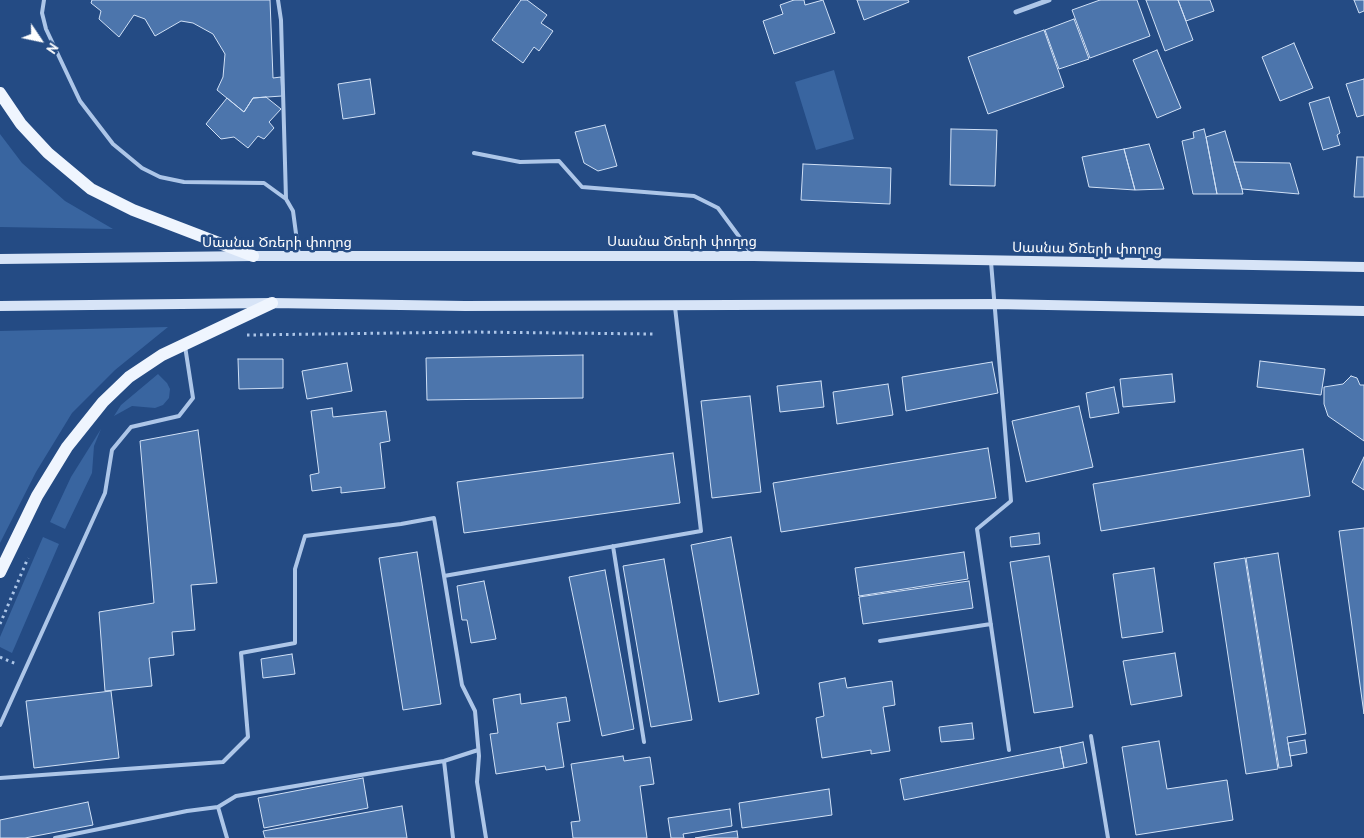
<!DOCTYPE html>
<meta charset="utf-8">
<style>
body{margin:0}
#map{position:relative;width:1364px;height:838px;overflow:hidden;background:#244b84;font-family:"PT Sans",sans-serif}
canvas{display:block}
.north{position:absolute;left:15px;top:15px;width:50px;height:50px;-webkit-text-stroke:4px #244b84;paint-order:stroke;rotate:124deg;font-size:14px;font-weight:700;line-height:20px;text-align:center;color:#fff}
.north::after{content:'';display:block;margin:auto;width:18px;height:22px;background:#fff;clip-path:polygon(50% 0,100% 100%,50% 72%,0 100%)}
</style>
<div id="map">
<canvas width="1364" height="838"></canvas>
<div class="north">N</div>
</div>
<script>
const ctx = document.querySelector('canvas').getContext('2d');
ctx.lineJoin = 'round';
function fill(path, color) { ctx.fillStyle = color; ctx.fill(path, 'evenodd'); }
const shape = rows => new Path2D(rows.map(r => 'M' + r).join(''));
function trace(path, color, width, dash) { ctx.strokeStyle = color; ctx.lineWidth = width; ctx.lineCap = dash ? 'butt' : 'round'; ctx.setLineDash(dash || []); ctx.stroke(path); }
function write(font, color, halo, rows, align = 'center') {
  ctx.font = font + ' "PT Sans","Noto Sans Armenian",sans-serif'; ctx.lineWidth = 5; ctx.setLineDash([]); ctx.textBaseline = 'middle'; ctx.strokeStyle = halo; ctx.fillStyle = color; for (const [text, x, y, turn = 0] of rows) {
    ctx.save(); ctx.translate(x, y); ctx.rotate((+turn || 0) * Math.PI / 180); ctx.textAlign = isNaN(turn) ? turn : align; if (halo) ctx.strokeText(text, 0, 0); ctx.fillText(text, 0, 0); ctx.restore();
  }
}
fill(shape([
 [834,70,854,139,816,150,795,82],
 [0,134,22,163,65,201,113,229,0,227],
 [168,327,115,370,72,413,36,472,0,543,0,331],
 [158,374,167,383,170,389,169,398,163,405,155,408,132,406,114,416,121,405],
 [101,429,94,446,92,473,65,529,50,522,71,477],
 [43,537,59,544,12,653,0,647,0,637]
]), '#3965a0');
const building = shape([
 [92,0,270,0,273,78,281,77,282,96,253,98,244,112,217,90,223,77,225,54,213,34,193,23,181,21,155,36,145,19,134,15,119,37,99,19,101,11,91,3,92,0],
 [521,0,527,0,547,15,541,23,553,31,539,51,534,47,523,63,492,40,521,0],
 [794,0,804,0,805,5,823,0,835,33,774,54,763,21,783,14,780,5,794,0],
 [857,0,908,0,909,2,864,20,857,0],
 [1100,0,1137,0,1150,36,1090,58,1072,10,1100,0],
 [1146,0,1178,0,1193,40,1165,51,1146,0],
 [1178,0,1210,0,1214,11,1186,21,1178,0],
 [1354,0,1364,0,1364,11,1359,13,1354,0],
 [1074,19,1089,59,1059,69,1045,30,1074,19],
 [1044,30,1064,87,988,114,968,57,1044,30],
 [1294,43,1313,88,1280,101,1262,57,1294,43],
 [1157,50,1181,108,1157,118,1133,60,1157,50],
 [370,79,375,114,343,119,338,84,370,79],
 [1364,79,1364,115,1357,117,1346,84,1364,79],
 [266,97,281,109,269,122,274,128,264,139,258,136,248,148,234,137,221,139,206,124,227,98,244,112,253,98,266,97],
 [1329,97,1340,133,1337,135,1340,145,1323,150,1309,103,1329,97],
 [605,125,617,166,598,171,584,163,575,132,605,125],
 [951,129,997,130,995,186,950,185,951,129],
 [1204,129,1206,137,1217,194,1193,194,1182,141,1194,138,1193,132,1204,129],
 [1225,131,1242,189,1243,194,1217,194,1206,137,1225,131],
 [1149,144,1164,189,1135,190,1124,149,1149,144],
 [1124,149,1135,190,1089,187,1082,157,1124,149],
 [1357,157,1364,157,1364,197,1354,197,1357,157],
 [1234,162,1290,163,1299,194,1242,189,1234,162],
 [803,164,891,168,890,204,801,200,803,164],
 [583,355,583,398,427,400,426,358,583,355],
 [238,359,283,359,283,388,239,389,238,359],
 [1260,361,1325,369,1321,395,1257,387,1260,361],
 [992,362,998,393,906,411,902,377,992,362],
 [347,363,352,391,307,399,302,371,347,363],
 [1172,374,1175,402,1123,407,1120,379,1172,374],
 [1351,376,1357,378,1360,385,1364,385,1364,441,1328,416,1324,404,1324,387,1343,384,1351,376],
 [821,381,824,407,780,412,777,386,821,381],
 [888,384,893,415,837,424,833,392,888,384],
 [1114,387,1119,413,1090,418,1086,393,1114,387],
 [750,396,761,492,712,498,701,401,750,396],
 [1079,406,1093,467,1026,482,1012,421,1079,406],
 [332,408,333,417,386,411,390,441,380,443,385,488,341,493,341,487,312,491,310,475,319,473,311,411,332,408],
 [198,430,217,583,191,585,195,630,172,632,174,655,149,658,152,686,105,691,99,612,154,603,140,441,198,430],
 [988,448,996,498,781,532,773,483,988,448],
 [1303,449,1310,496,1101,531,1093,484,1303,449],
 [673,453,680,503,464,533,457,482,673,453],
 [1364,457,1364,490,1352,482,1364,457],
 [1364,528,1364,714,1339,531,1364,528],
 [1039,533,1040,544,1011,547,1010,537,1039,533],
 [731,537,759,694,719,702,691,545,731,537],
 [417,552,441,704,403,710,379,558,417,552],
 [964,552,968,579,859,596,855,568,964,552],
 [1278,553,1306,734,1287,737,1292,766,1279,768,1246,558,1278,553],
 [1049,556,1073,707,1034,713,1010,562,1049,556],
 [1245,558,1278,769,1246,774,1214,563,1245,558],
 [664,559,692,720,651,727,623,566,664,559],
 [1154,568,1163,632,1122,638,1113,574,1154,568],
 [605,570,634,729,602,736,569,577,605,570],
 [484,581,496,639,471,643,467,620,462,620,457,586,484,581],
 [969,581,973,608,863,624,859,597,969,581],
 [1175,653,1182,696,1131,705,1123,661,1175,653],
 [292,654,295,674,263,678,261,659,292,654],
 [845,678,847,688,892,681,895,705,883,707,890,751,871,754,871,750,822,758,816,718,824,716,819,683,845,678],
 [111,691,119,758,34,768,26,701,111,691],
 [520,694,521,704,566,697,570,721,557,723,564,767,546,770,545,766,496,774,490,734,498,733,493,699,520,694],
 [972,723,974,739,941,742,939,727,972,723],
 [1305,740,1307,753,1290,756,1288,743,1305,740],
 [1159,741,1167,789,1227,780,1233,820,1136,835,1122,747,1159,741],
 [1083,742,1087,763,1064,768,1060,747,1083,742],
 [1060,747,1064,768,904,800,900,779,1060,747],
 [623,756,624,761,650,757,654,784,640,786,647,838,573,838,571,822,580,821,571,764,623,756],
 [363,778,368,808,264,828,258,798,363,778],
 [829,789,832,815,742,828,739,803,829,789],
 [88,802,93,825,25,838,0,838,0,820,88,802],
 [402,806,407,838,265,838,263,831,402,806],
 [730,809,732,826,683,834,684,838,671,838,668,818,730,809],
 [737,831,738,838,695,838,737,831]
]);
fill(building, '#4c75ac');
trace(building, '#d1e1f6', 1);
trace(shape([
 [247,335,472,332,654,334],
 [0,624,28,558],
 [0,657,16,664]
]), '#adc6e8', 3, [2.5, 4]);
trace(shape([
 [44,0,42,13,46,29,71,82,80,101,113,144,142,168,160,177,184,182,264,183,286,199,293,211,299,256],
 [278,0,281,20,286,199],
 [474,153,520,162,559,161,582,187,694,196,718,208,752,254],
 [991,262,1011,501,977,529,1009,750],
 [613,546,644,742],
 [444,576,462,685,475,711,479,756,477,782,486,838],
 [880,641,991,624],
 [0,725,105,493,112,450,131,427,179,416,193,398,185,346],
 [1091,736,1108,838],
 [444,761,453,838],
 [0,778,223,762,248,737,241,653,295,643,295,569,305,536,401,524,434,518,444,576,701,531,675,307],
 [218,807,227,838],
 [55,838,187,811,218,807,236,796,444,761,478,750]
]), '#adc6e8', 4);
trace(shape([
 [1016,12,1049,0]
]), '#adc6e8', 5);
trace(shape([
 [0,259,253,256,754,256,1364,267],
 [0,306,272,303,465,306,995,304,1364,311]
]), '#d7e4f7', 10);
trace(shape([
 [0,93,21,124,48,153,91,189,133,210,253,256],
 [0,572,37,496,67,447,103,402,129,377,162,355,272,303]
]), '#eff5fe', 12);
write('14px', '#fff', '#244b84', [
 ["Սասնա Ծռերի փողոց",682,242],
 ["Սասնա Ծռերի փողոց",277,243],
 ["Սասնա Ծռերի փողոց",1087,249,1]
]);
</script>
